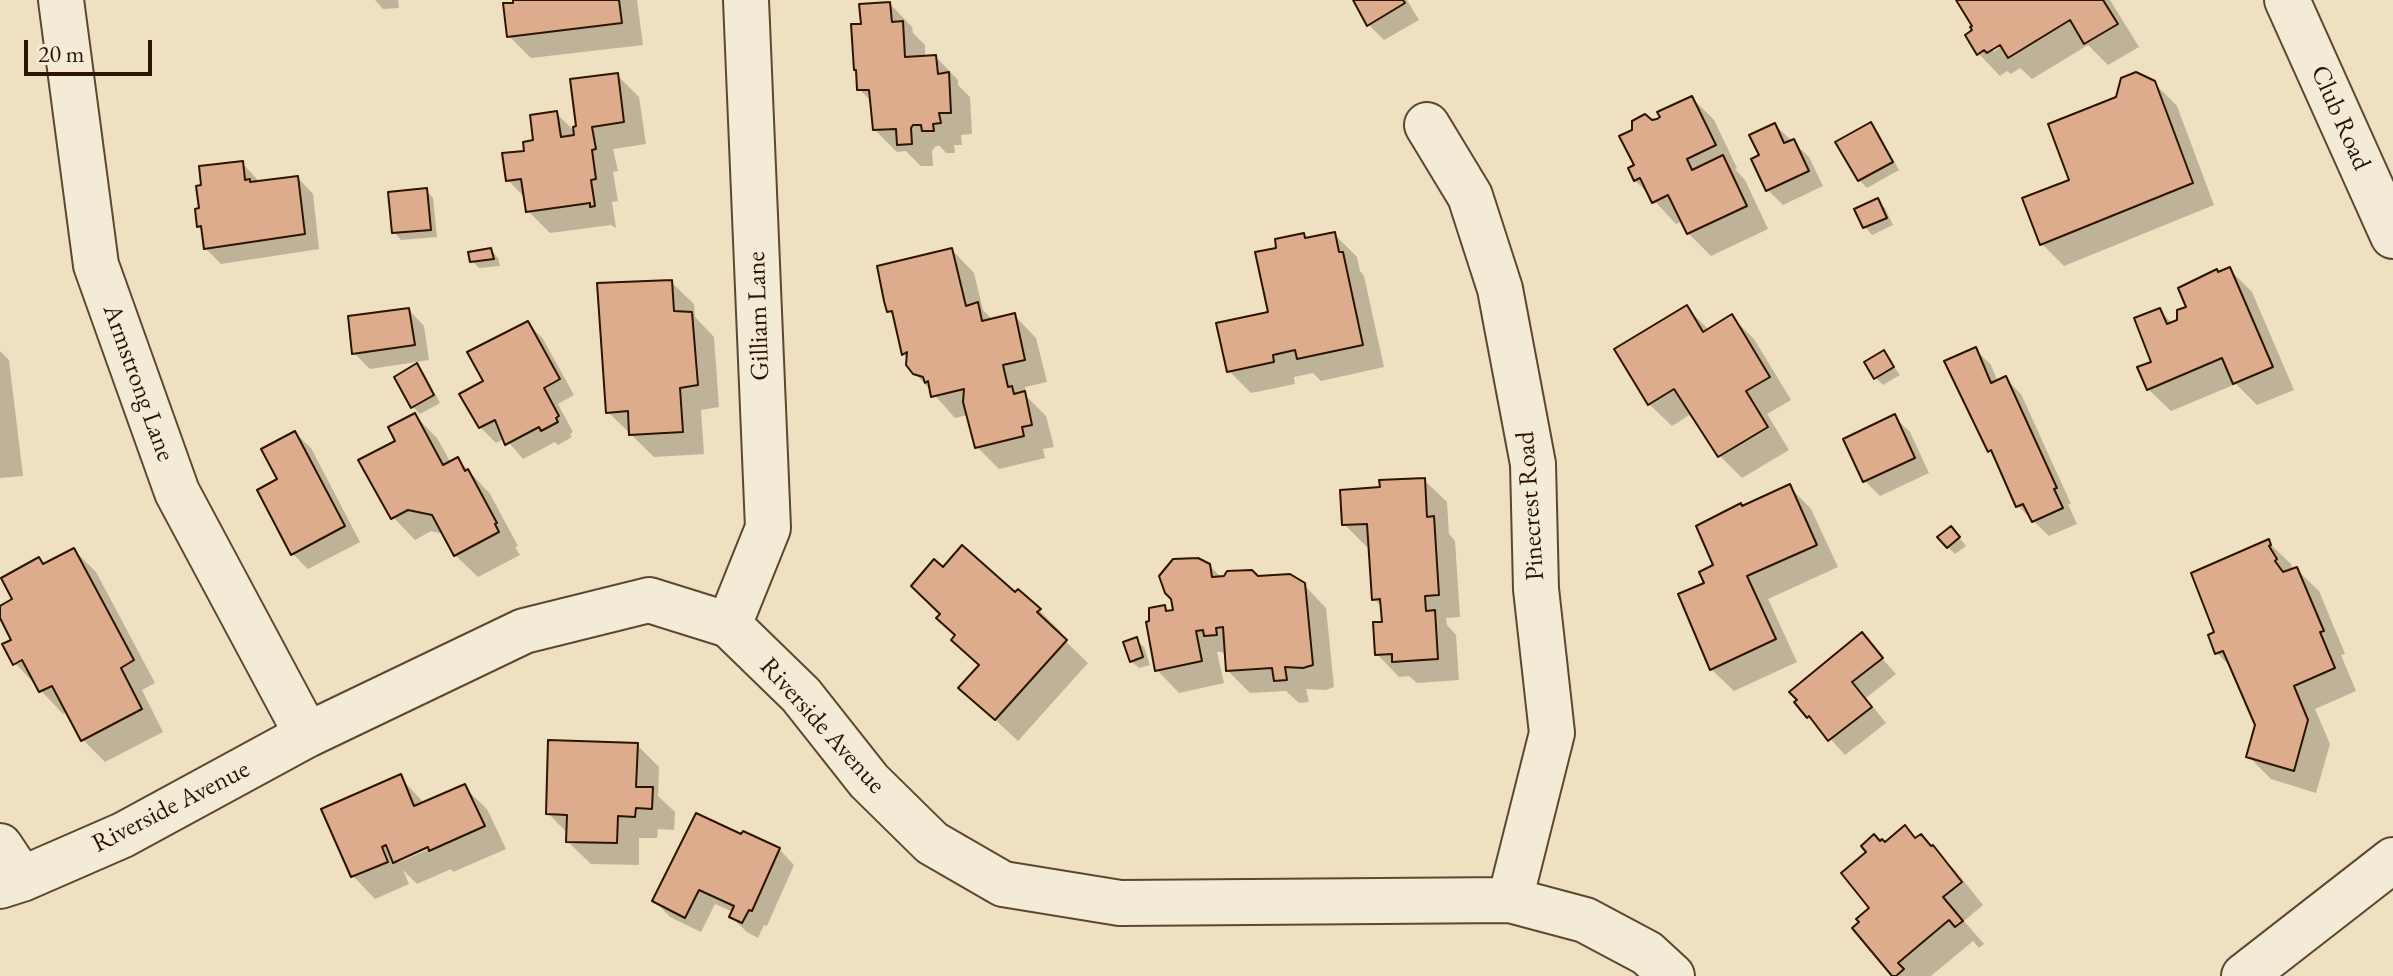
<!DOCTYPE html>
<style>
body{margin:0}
#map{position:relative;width:2393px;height:976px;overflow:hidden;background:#eee0c0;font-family:"EB Garamond",serif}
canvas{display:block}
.scale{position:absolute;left:24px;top:40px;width:128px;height:36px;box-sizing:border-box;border:4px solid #2c1400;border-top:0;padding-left:10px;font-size:24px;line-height:28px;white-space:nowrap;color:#2c1400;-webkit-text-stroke:6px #f4ebd6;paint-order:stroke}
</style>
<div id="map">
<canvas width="2393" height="976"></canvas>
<div class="scale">20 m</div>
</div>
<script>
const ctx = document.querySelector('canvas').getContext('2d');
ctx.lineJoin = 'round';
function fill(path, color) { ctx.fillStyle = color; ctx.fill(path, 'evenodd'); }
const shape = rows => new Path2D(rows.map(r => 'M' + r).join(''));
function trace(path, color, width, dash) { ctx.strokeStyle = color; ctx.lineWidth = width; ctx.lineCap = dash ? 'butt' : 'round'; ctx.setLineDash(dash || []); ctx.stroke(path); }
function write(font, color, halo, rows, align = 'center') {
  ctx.font = font + ' "EB Garamond",serif'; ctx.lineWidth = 7; ctx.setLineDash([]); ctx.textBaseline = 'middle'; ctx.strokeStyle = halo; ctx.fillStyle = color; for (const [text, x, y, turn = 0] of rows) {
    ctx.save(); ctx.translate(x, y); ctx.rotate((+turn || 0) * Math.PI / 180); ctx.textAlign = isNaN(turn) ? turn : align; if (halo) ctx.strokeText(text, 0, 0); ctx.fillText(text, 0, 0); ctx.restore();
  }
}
fill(shape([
 [375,0,398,0,399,8,383,9],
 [515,0,637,0,643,45,531,58,509,36],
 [1355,0,1407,0,1419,20,1384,40,1369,25],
 [1958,0,2110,0,2139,47,2108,65,2088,45,2032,79,2020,68,2011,74,2007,71,2000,76,1978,53,1975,31],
 [2009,41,1993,52,1993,47],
 [890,4,912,27,913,33,925,45,925,58,936,57,958,80,958,85,970,97,972,134,961,135,962,145,954,145,955,153,946,153,940,146,936,146,932,151,933,166,921,166,906,151,897,152,874,129,872,102,859,89,863,26],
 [617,75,639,97,646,144,613,149,618,171,613,172,618,201,612,202,616,228,611,225,550,233,528,211,526,199,508,180,556,113,576,133],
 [2154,83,2177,106,2214,205,2064,266,2042,244,2071,181],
 [1692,98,1714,120,1737,168,1735,169,1745,180,1768,229,1711,256,1688,233,1683,221,1676,224,1635,180,1636,166,1652,122],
 [1775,125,1809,157,1823,186,1783,205,1768,190,1761,156],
 [1870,125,1878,132,1899,170,1867,188,1859,180],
 [242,163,257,179,258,183,298,178,313,194,319,249,221,264,205,248,203,230,199,226,201,210],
 [426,190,433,198,437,237,401,240,394,232],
 [1878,201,1885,208,1893,225,1872,235,1865,227],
 [1334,234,1357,257,1360,271,1364,276,1384,367,1321,381,1313,373,1294,377,1295,384,1251,393,1229,371,1270,314,1278,249,1304,235,1308,240],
 [491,250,498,258,500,266,479,268,472,261],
 [952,250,974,273,983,310,993,320,1014,315,1036,338,1047,382,1025,387,1027,397,1046,416,1054,447,1043,449,1045,458,999,469,977,447,968,415,955,418,915,373,904,354,895,317,889,311],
 [2229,269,2252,292,2294,390,2257,405,2236,384,2171,411,2148,389,2159,310,2173,324,2179,321,2219,274],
 [671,282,694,304,695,317,714,337,719,407,701,410,704,454,654,457,608,412],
 [1686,307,1709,330,1732,317,1754,339,1791,400,1767,414,1789,450,1742,478,1720,456,1691,414,1672,426,1649,404],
 [409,310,424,326,429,360,370,369,354,353],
 [528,323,543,339,574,395,558,404,573,432,570,434,572,437,558,445,555,442,523,459,505,438,496,443,480,427,485,382],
 [1975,349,1991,365,1998,382,2006,379,2021,394,2071,504,2068,504,2077,524,2049,536,2018,506,1997,458,1989,450],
 [0,351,9,360,23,476,0,478],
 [1884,353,1900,375,1883,385,1876,378],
 [417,366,424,373,440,403,420,414,413,407],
 [414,415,437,438,451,463,458,459,490,494,518,546,515,547,520,555,478,577,455,555,444,534,431,531,415,540,393,517,398,441],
 [1894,417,1910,432,1929,473,1880,496,1865,481],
 [295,433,311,448,360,542,308,569,293,554,280,479],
 [1424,480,1447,502,1449,534,1455,541,1460,617,1446,618,1447,625,1456,635,1459,680,1417,683,1409,676,1399,677,1377,654,1384,624,1383,608,1374,599,1370,547,1367,547,1344,524,1382,489],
 [1789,486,1811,509,1838,567,1768,599,1797,662,1734,691,1711,669,1707,584,1743,508],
 [1958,536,1966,546,1955,554,1948,547],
 [2268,542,2291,564,2293,570,2296,569,2319,591,2345,654,2341,655,2356,691,2315,709,2330,744,2316,793,2271,779,2248,756,2257,725,2233,669,2217,653,2217,633],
 [74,550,96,572,155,683,142,690,163,732,105,762,83,740,68,711,63,714,15,663,14,641,0,614,0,608,15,600,44,565],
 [1209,565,1222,578,1257,578,1304,585,1326,608,1334,687,1326,690,1306,689,1309,702,1299,703,1286,691,1250,693,1228,671,1227,657,1222,652,1217,652,1224,683,1179,693,1157,670,1164,607,1170,612,1176,611],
 [943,570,1016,595,1039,610,1061,632,1059,635,1088,663,1018,741,961,688,981,666,942,614],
 [1861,635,1896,674,1866,698,1886,723,1845,755,1797,702],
 [1136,640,1144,647,1150,665,1139,668,1131,661],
 [637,745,659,767,658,796,675,812,674,830,658,829,657,838,639,838,639,865,591,864,568,842,568,834,548,813],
 [400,777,425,804,464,787,487,809,506,849,453,872,451,869,417,884,403,870,409,884,375,899,353,876,324,810],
 [436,841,438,845,400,862,396,859],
 [742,837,779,849,794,865,767,926,764,925,758,938,747,932,731,917,733,912,715,904,701,932,670,917,655,901],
 [1916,840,1933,847,1955,870,1983,905,1964,921,1984,944,1979,948,1973,941,1931,976,1894,976,1880,843]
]), '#0003');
const building = shape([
 [513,0,619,0,622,23,507,37,503,3,513,3,513,0],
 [1353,0,1403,0,1405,3,1367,26,1353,0],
 [1956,0,2103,0,2118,24,2084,44,2070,20,2008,58,2000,45,1987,53,1984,50,1977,55,1965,35,1972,30,1970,27,1972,26,1956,0],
 [890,2,892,22,903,21,905,57,936,55,938,74,949,72,951,113,939,113,941,123,933,124,934,131,922,131,921,125,913,125,911,128,912,144,897,145,896,129,873,130,869,90,857,90,856,70,854,70,851,24,861,24,859,4,890,2],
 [2136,72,2155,81,2193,183,2040,245,2022,198,2069,180,2048,124,2116,97,2121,78,2136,72],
 [618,73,624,122,592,127,596,149,592,150,596,179,591,180,595,206,590,207,590,203,526,212,521,179,506,181,502,153,524,151,523,142,533,140,530,115,557,111,561,137,574,135,573,127,576,126,570,79,618,73],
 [1692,96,1716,145,1687,159,1692,170,1723,155,1747,206,1687,234,1668,195,1652,203,1640,178,1634,181,1628,168,1634,165,1619,136,1632,130,1632,121,1645,114,1652,120,1657,119,1660,117,1657,112,1692,96],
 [1871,122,1893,162,1858,181,1835,142,1871,122],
 [1775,123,1784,143,1794,139,1809,171,1766,191,1751,159,1759,155,1749,135,1775,123],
 [243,161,245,180,250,179,250,182,298,176,305,234,204,249,201,226,197,227,195,209,199,208,196,186,201,185,199,166,243,161],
 [427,188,431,230,392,233,388,192,427,188],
 [1878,198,1887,218,1863,228,1854,209,1878,198],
 [1335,232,1339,252,1343,252,1363,345,1297,359,1295,350,1273,355,1274,362,1227,372,1216,323,1268,312,1255,252,1276,248,1275,239,1304,233,1305,238,1335,232],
 [491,248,494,259,470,262,468,252,491,248],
 [952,248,966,306,978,302,982,321,1015,313,1025,360,1003,365,1008,387,1012,386,1014,394,1025,391,1032,425,1022,427,1024,436,975,448,963,402,964,389,931,397,928,381,925,383,923,377,913,374,906,365,907,352,902,355,892,311,887,312,884,301,877,266,952,248],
 [2230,267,2273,367,2233,384,2222,358,2147,390,2137,367,2151,362,2134,318,2160,308,2167,324,2177,320,2177,310,2186,307,2178,288,2217,269,2218,272,2230,267],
 [672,280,674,311,692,312,698,385,680,388,683,432,629,435,628,411,606,413,597,283,672,280],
 [1687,305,1703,332,1732,314,1770,377,1746,391,1768,427,1718,457,1674,389,1648,405,1614,349,1687,305],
 [409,308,415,345,352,354,348,316,409,308],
 [528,321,560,379,544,388,559,416,556,418,558,422,541,431,539,427,505,445,495,420,479,428,459,394,483,381,467,352,528,321],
 [1976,347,1991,383,2006,376,2057,488,2054,489,2063,508,2032,522,2023,504,2016,507,1991,450,1988,452,1944,361,1976,347],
 [1884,350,1894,367,1874,379,1864,362,1884,350],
 [417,363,434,395,411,408,394,377,417,363],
 [415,413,443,465,458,457,465,471,468,469,497,523,495,524,499,532,454,556,432,515,408,510,391,519,358,460,395,441,388,427,415,413],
 [1895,414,1915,458,1863,482,1843,439,1895,414],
 [295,431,345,526,291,555,257,490,277,479,261,449,295,431],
 [1425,478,1427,517,1434,516,1439,595,1425,596,1426,611,1435,610,1438,659,1392,662,1392,654,1375,655,1373,622,1382,622,1380,599,1372,600,1367,524,1342,525,1340,490,1380,487,1379,480,1425,478],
 [1790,484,1817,545,1747,576,1776,639,1710,670,1678,594,1704,583,1699,572,1713,565,1696,526,1741,503,1742,506,1790,484],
 [1951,526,1960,537,1947,548,1937,537,1951,526],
 [2269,539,2271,545,2269,546,2277,559,2275,561,2283,572,2297,567,2324,631,2320,632,2335,668,2294,686,2308,720,2294,771,2246,757,2255,725,2223,651,2215,654,2208,635,2214,632,2191,573,2269,539],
 [962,545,1015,592,1018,589,1041,609,1037,612,1067,640,995,720,958,688,979,665,951,640,955,635,936,618,940,614,911,586,934,559,943,567,962,545],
 [74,548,134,660,121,668,142,709,81,741,52,686,39,692,22,660,13,665,2,644,11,640,0,618,0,606,12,599,1,578,39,557,43,564,74,548],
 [1198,558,1210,564,1212,577,1224,576,1227,571,1252,570,1258,576,1290,574,1305,583,1313,665,1303,668,1285,667,1287,680,1274,681,1272,668,1226,671,1223,627,1216,628,1217,635,1204,636,1203,630,1196,631,1202,661,1155,671,1146,622,1149,621,1149,608,1165,605,1166,611,1173,610,1171,599,1165,593,1159,576,1173,559,1198,558],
 [1862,632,1883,658,1852,682,1872,707,1828,741,1809,716,1807,718,1794,702,1797,700,1789,692,1862,632],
 [1137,637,1143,657,1130,662,1123,642,1137,637],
 [548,740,638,743,636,787,653,787,652,809,636,808,635,817,618,816,617,843,566,842,567,815,546,814,548,740],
 [401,774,414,806,465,784,485,826,429,851,428,847,393,863,386,845,382,847,388,862,351,877,321,809,401,774],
 [696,813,741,834,743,831,780,848,752,911,749,910,742,923,729,917,734,906,699,890,685,918,652,901,696,813],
 [1905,825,1915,838,1921,834,1931,846,1933,845,1962,882,1943,897,1963,921,1955,927,1949,920,1898,963,1904,969,1896,976,1892,976,1852,928,1859,922,1856,919,1869,908,1841,873,1866,852,1861,846,1874,834,1880,841,1882,839,1885,842,1905,825]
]);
fill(building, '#dcac8d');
trace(building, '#2c1400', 2);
const minor = shape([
 [61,0,96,265,177,492,307,735],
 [2287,0,2393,236],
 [1427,125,1470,196,1500,289,1533,464,1536,589,1552,733,1510,900],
 [729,625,768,528,746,0],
 [0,846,22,879],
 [0,886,22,879,123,835,307,735,524,631,649,600,729,625,801,695,869,781,932,843,1003,884,1120,903,1510,900,1585,920,1647,953,1672,976],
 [2244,976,2393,860]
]);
trace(minor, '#5c4730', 48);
trace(minor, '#f4ebd6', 44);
write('26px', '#2c1400', '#f4ebd6', [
 ["Club Road",2340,118,66],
 ["Gilliam Lane",759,316,-92],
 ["Armstrong Lane",138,383,70],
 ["Pinecrest Road",1531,506,-94],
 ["Riverside Avenue",822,726,48],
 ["Riverside Avenue",171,807,-27]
]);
</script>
